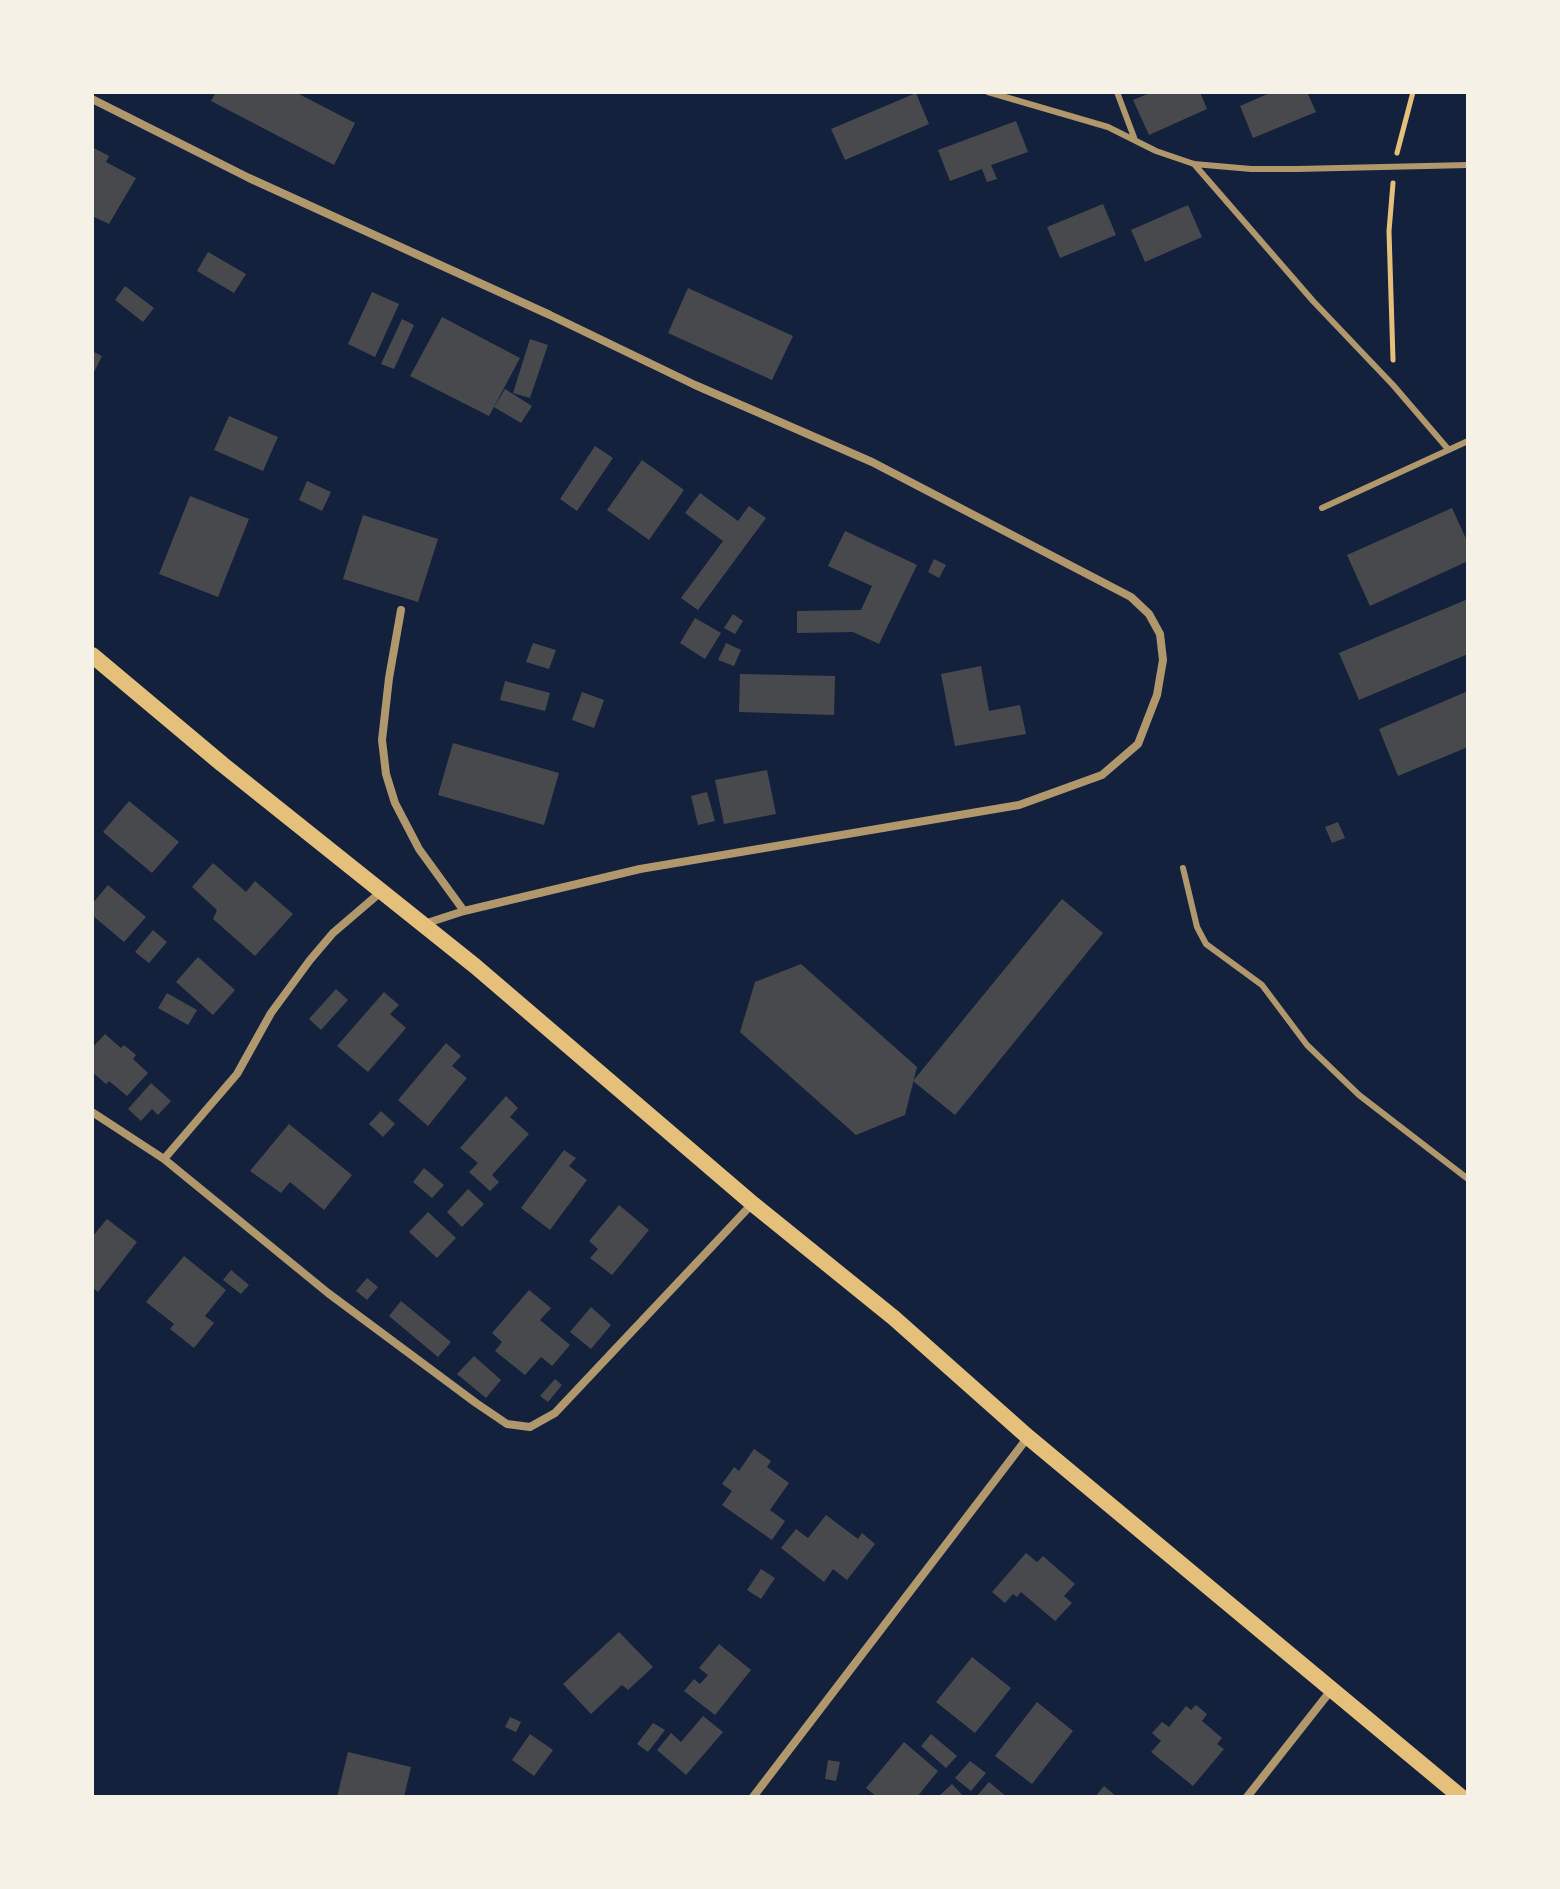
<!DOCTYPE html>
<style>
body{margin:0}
#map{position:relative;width:1560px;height:1889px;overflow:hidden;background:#14213d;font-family:"Archivo Narrow",sans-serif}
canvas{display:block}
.frame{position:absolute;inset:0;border:94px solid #f6f1e7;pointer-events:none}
</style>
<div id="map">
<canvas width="1560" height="1889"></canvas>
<div class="frame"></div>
</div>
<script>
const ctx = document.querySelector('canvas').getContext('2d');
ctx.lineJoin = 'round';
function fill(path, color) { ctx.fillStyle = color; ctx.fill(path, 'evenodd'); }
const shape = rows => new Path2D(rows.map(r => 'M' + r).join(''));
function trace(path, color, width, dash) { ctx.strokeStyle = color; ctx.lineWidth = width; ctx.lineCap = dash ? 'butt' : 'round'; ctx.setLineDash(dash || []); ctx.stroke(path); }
fill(shape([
 [216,92,295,92,355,123,334,165,211,101],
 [1152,92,1200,92,1207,109,1149,135,1133,100],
 [1272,92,1307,92,1316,112,1253,138,1240,106],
 [916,93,929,124,845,160,831,129],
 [1016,121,1028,152,991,165,997,179,987,182,982,169,950,181,938,150],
 [92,147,109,156,106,162,136,178,109,224,92,216],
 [1103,204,1116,235,1060,258,1047,227],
 [1188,205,1202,237,1145,262,1131,230],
 [208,252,246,274,234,293,197,271],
 [125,286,154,308,143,322,115,300],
 [688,288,793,336,772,380,668,333],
 [372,292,399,304,375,357,348,344],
 [442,317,520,358,489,416,410,376],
 [402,319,414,325,394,369,381,364],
 [530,339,548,345,530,398,513,393],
 [92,351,102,356,92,376],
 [505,389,532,406,521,423,494,407],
 [229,416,278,437,263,471,214,450],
 [595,446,613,458,577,511,560,499],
 [642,460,684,490,649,540,607,510],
 [307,481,331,492,322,511,299,500],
 [700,493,738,521,749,506,766,518,698,610,681,598,723,541,685,513],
 [190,496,249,519,218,597,159,574],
 [1452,508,1468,543,1468,561,1370,606,1347,555],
 [363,515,438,539,418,602,343,579],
 [845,531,917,565,879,644,853,632,797,633,797,611,861,610,872,586,828,566],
 [934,559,946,565,939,578,928,572],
 [1468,599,1468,654,1359,700,1339,653],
 [733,614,743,621,735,634,724,628],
 [695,618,721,633,705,659,680,643],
 [533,643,556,650,549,669,526,662],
 [726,643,741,650,734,666,718,660],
 [981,666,989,711,1020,705,1026,734,955,746,941,674],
 [740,674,835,676,834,715,739,712],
 [505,681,550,693,545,711,500,700],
 [1468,691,1468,747,1398,776,1379,729],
 [582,692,604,700,594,728,572,720],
 [453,743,559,773,544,825,438,795],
 [767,770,776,814,724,824,715,780],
 [707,792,715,821,698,825,691,796],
 [129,801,179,842,152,873,103,832],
 [1338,822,1345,838,1332,843,1325,827],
 [213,863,246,892,255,881,293,914,255,956,213,919,217,910,192,887],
 [108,885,146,917,124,942,92,915,92,904],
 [1062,899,1103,933,955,1115,913,1081],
 [153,930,167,942,149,963,135,952],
 [198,957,235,990,213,1015,176,982],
 [801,964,917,1067,905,1115,856,1135,740,1032,755,982],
 [336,989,348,1000,321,1030,309,1019],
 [384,992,399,1005,390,1014,406,1028,368,1072,337,1046],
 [167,993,197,1010,188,1025,158,1008],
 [105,1034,121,1048,124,1045,136,1055,133,1059,148,1073,127,1096,109,1081,106,1084,92,1072,92,1048],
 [446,1043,461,1056,452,1066,467,1078,428,1126,398,1100],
 [151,1083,171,1101,158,1115,152,1109,141,1121,128,1109],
 [506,1096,518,1108,510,1117,529,1134,492,1175,499,1182,490,1191,469,1172,478,1163,460,1148],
 [381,1111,395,1124,383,1137,369,1124],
 [289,1124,352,1175,324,1210,290,1182,281,1193,250,1171],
 [564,1150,576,1158,569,1166,587,1180,550,1230,521,1208],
 [424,1168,444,1185,432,1198,413,1182],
 [468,1189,484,1204,462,1227,447,1212],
 [619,1205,649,1230,612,1275,590,1258,598,1249,589,1241],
 [428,1212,456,1238,437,1258,409,1232],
 [107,1219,137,1242,98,1292,92,1287,92,1237],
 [184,1256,226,1290,205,1316,214,1323,194,1348,170,1329,174,1324,146,1302],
 [231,1270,249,1285,241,1294,223,1280],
 [367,1278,378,1287,367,1300,356,1291],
 [529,1290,551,1308,540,1320,570,1345,552,1366,541,1357,525,1375,495,1351,502,1342,492,1333],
 [401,1301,451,1342,438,1357,389,1316],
 [591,1307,611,1325,591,1349,570,1332],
 [474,1356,501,1380,486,1398,457,1374],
 [555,1379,562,1385,548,1402,540,1396],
 [754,1449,771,1461,767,1467,789,1483,770,1510,785,1521,772,1540,722,1505,732,1491,722,1484,734,1467,739,1471],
 [826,1515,858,1539,862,1533,875,1544,847,1580,833,1569,824,1582,781,1548,796,1529,808,1538],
 [1026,1553,1037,1562,1043,1556,1075,1584,1064,1596,1072,1603,1055,1621,1021,1592,1017,1597,1013,1594,1005,1603,992,1592],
 [761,1569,775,1578,761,1599,747,1590],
 [619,1632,653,1667,628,1690,622,1685,591,1714,563,1684],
 [719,1644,751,1670,715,1715,684,1691,694,1679,700,1684,708,1675,699,1668],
 [972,1657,1011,1688,975,1733,936,1702],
 [1037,1702,1073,1731,1032,1784,995,1756],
 [1196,1705,1207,1714,1202,1721,1222,1738,1217,1744,1224,1749,1193,1786,1151,1752,1161,1741,1152,1733,1162,1722,1169,1727,1186,1706,1191,1710],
 [703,1716,723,1732,686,1775,657,1750,671,1733,681,1742],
 [510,1717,521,1722,516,1732,505,1727],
 [653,1723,665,1730,648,1752,637,1744],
 [530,1734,553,1750,534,1776,512,1760],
 [931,1734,957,1756,946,1768,921,1746],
 [904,1742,938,1771,917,1797,877,1797,866,1788],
 [348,1752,411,1767,404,1797,337,1797],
 [828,1760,840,1762,836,1781,825,1779],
 [970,1761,986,1773,971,1791,955,1778],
 [989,1782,1007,1797,976,1797],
 [952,1784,964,1797,938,1797],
 [1104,1786,1117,1797,1095,1797]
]), '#48494c');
trace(shape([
 [1397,153,1413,92],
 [1393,183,1389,231,1393,360]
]), '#e5c07b', 5);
trace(shape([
 [988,92,1108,127,1156,151,1194,164,1251,169,1297,169,1468,165],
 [1117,92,1135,140],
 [1194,164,1313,301,1393,385,1448,449],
 [1322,508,1468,441],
 [1183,868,1197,927,1206,944,1262,985,1307,1045,1359,1095,1468,1179]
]), '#b1986c', 6);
trace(shape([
 [92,99,249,178,550,315,695,385,872,462,1131,597,1149,614,1160,634,1163,660,1157,695,1138,744,1102,775,1019,805,640,869,464,911,424,924],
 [401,610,389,678,382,740,386,774,395,803,419,849,464,911],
 [92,1112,164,1159,328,1293,476,1403,507,1424,530,1427,555,1413,752,1204],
 [164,1159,237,1074,271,1013,310,960,333,933,382,891],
 [753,1797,1028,1437],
 [1247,1797,1332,1689]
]), '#b1986c', 8);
trace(shape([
 [92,655,222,764,475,966,753,1204,894,1318,1028,1437,1461,1797]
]), '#e5c07b', 16);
</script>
